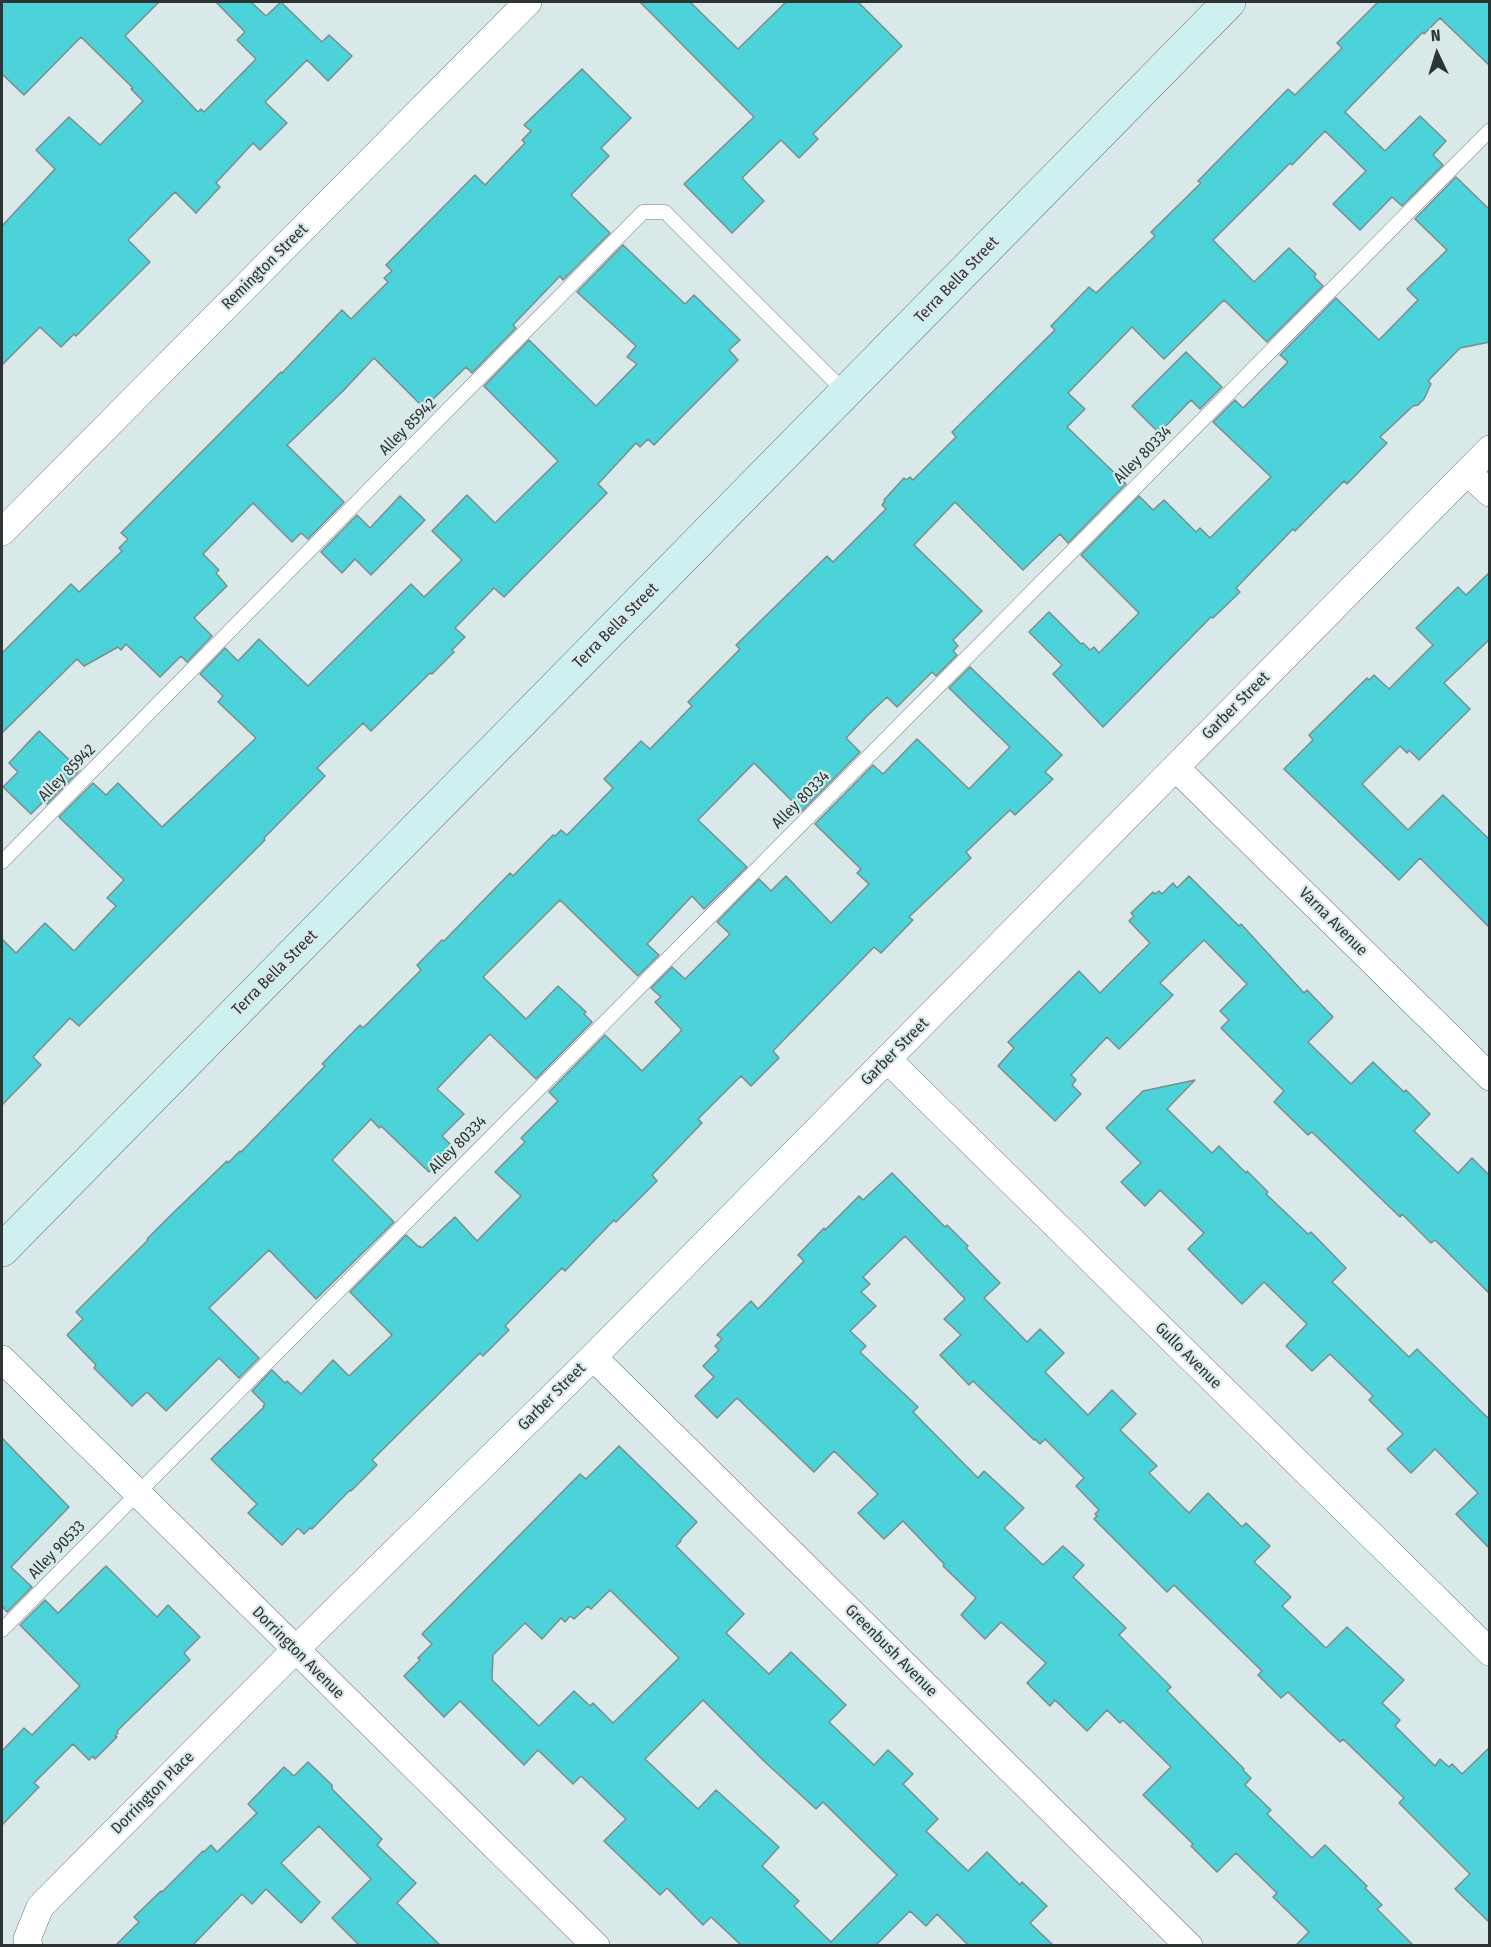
<!DOCTYPE html>
<style>
body{margin:0}
#map{position:relative;width:1491px;height:1947px;overflow:hidden;background:#d9e9ea;font-family:"Fira Sans Condensed",sans-serif}
canvas{display:block}
.frame{position:absolute;inset:0;border:3px solid #2e3434;pointer-events:none}
.north{position:absolute;left:1407px;top:24px;width:60px;height:60px;-webkit-text-stroke:4px #d9e9ea;paint-order:stroke;rotate:356deg;font-size:16px;font-weight:700;line-height:24px;text-align:center;color:#2e3434}
.north::after{content:'';display:block;margin:auto;width:21px;height:27px;background:#2e3434;clip-path:polygon(50% 0,100% 100%,50% 72%,0 100%)}
</style>
<div id="map">
<canvas width="1491" height="1947"></canvas>
<div class="frame"></div>
<div class="north">N</div>
</div>
<script>
const ctx = document.querySelector('canvas').getContext('2d');
ctx.lineJoin = 'round';
function fill(path, color) { ctx.fillStyle = color; ctx.fill(path, 'evenodd'); }
const shape = rows => new Path2D(rows.map(r => 'M' + r).join(''));
function trace(path, color, width, dash) { ctx.strokeStyle = color; ctx.lineWidth = width; ctx.lineCap = dash ? 'butt' : 'round'; ctx.setLineDash(dash || []); ctx.stroke(path); }
function write(font, color, halo, rows, align = 'center') {
  ctx.font = font + ' "Fira Sans Condensed",sans-serif'; ctx.lineWidth = 4.5; ctx.setLineDash([]); ctx.textBaseline = 'middle'; ctx.strokeStyle = halo; ctx.fillStyle = color; for (const [text, x, y, turn = 0] of rows) {
    ctx.save(); ctx.translate(x, y); ctx.rotate((+turn || 0) * Math.PI / 180); ctx.textAlign = isNaN(turn) ? turn : align; if (halo) ctx.strokeText(text, 0, 0); ctx.fillText(text, 0, 0); ctx.restore();
  }
}
const building = shape([
 [2,2,159,2,125,36,198,112,201,109,204,112,256,59,237,40,245,32,216,2,251,2,266,16,281,2,322,42,329,35,352,56,328,81,307,60,265,102,287,123,260,150,253,143,216,183,220,187,196,213,175,192,128,240,150,262,76,336,74,334,61,347,40,327,2,365,2,226,55,169,36,150,69,117,100,145,143,101,131,89,133,88,81,37,24,95,2,74,2,2],
 [640,2,690,2,738,49,786,2,858,2,902,46,813,134,818,139,799,158,781,140,742,178,764,201,732,233,684,184,754,117,640,2],
 [1378,2,1490,2,1490,66,1440,18,1424,34,1423,32,1345,112,1385,151,1420,116,1446,141,1433,155,1443,165,1402,206,1392,197,1360,230,1333,204,1366,171,1325,131,1292,165,1290,163,1213,240,1254,282,1289,248,1316,274,1314,277,1323,286,1267,342,1224,300,1164,359,1132,327,1068,393,1085,409,1067,427,1126,484,1068,543,1060,534,1023,570,955,502,914,545,982,611,953,640,958,646,953,651,957,655,936,676,932,672,897,707,887,697,867,716,846,738,860,752,802,811,754,763,698,820,747,867,704,909,692,896,647,944,659,955,638,976,560,900,483,977,526,1019,558,986,586,1012,584,1014,592,1022,536,1079,490,1034,437,1089,464,1114,442,1136,453,1147,429,1172,381,1126,379,1128,371,1119,332,1160,394,1222,316,1299,269,1250,209,1308,259,1358,239,1378,219,1358,166,1411,147,1392,132,1406,94,1368,96,1365,67,1335,83,1319,76,1312,148,1240,147,1239,172,1214,227,1161,228,1163,240,1151,241,1152,325,1066,322,1064,360,1025,363,1028,421,970,417,965,442,940,444,941,510,873,513,876,553,835,555,836,561,830,567,835,613,788,604,779,641,741,650,749,692,706,688,702,740,649,736,645,827,556,833,562,886,509,882,505,885,501,884,500,904,478,906,480,910,477,913,480,956,437,952,432,1055,330,1051,326,1089,287,1096,293,1155,236,1151,232,1201,183,1198,181,1288,89,1295,95,1342,48,1337,43,1378,2],
 [582,69,631,118,601,148,609,156,571,195,610,233,563,280,560,276,513,325,516,328,472,373,466,367,424,408,374,358,343,391,287,445,344,502,308,539,301,533,292,542,253,503,203,554,219,570,216,573,227,586,194,618,212,636,187,662,181,656,160,677,126,644,121,650,118,647,84,666,77,659,2,733,2,653,71,584,79,592,122,551,119,548,128,539,121,533,281,372,282,373,342,310,351,319,388,282,384,278,392,271,386,265,475,175,485,185,525,143,522,140,531,131,524,125,582,69],
 [1456,177,1490,210,1490,342,1460,348,1428,381,1431,384,1424,399,1418,405,1413,406,1380,437,1387,443,1347,484,1344,481,1295,531,1293,529,1236,588,1240,592,1213,618,1211,617,1103,727,1053,674,1062,665,1029,632,1049,612,1081,644,1083,643,1090,650,1094,647,1099,653,1139,613,1081,555,1139,496,1153,510,1164,500,1196,532,1200,528,1210,538,1271,477,1213,422,1235,400,1243,408,1288,362,1280,355,1336,298,1379,340,1418,300,1407,289,1447,250,1415,219,1456,177],
 [623,245,685,304,694,295,740,340,729,350,738,360,654,445,648,439,640,447,636,443,598,484,607,493,504,597,494,588,455,628,465,637,452,650,454,652,432,674,430,673,371,731,363,723,317,768,325,776,264,838,265,840,79,1026,70,1018,33,1057,41,1065,2,1105,2,939,16,953,45,923,74,951,116,906,107,898,124,880,59,817,93,783,106,795,118,783,162,827,256,738,218,702,223,696,200,674,225,648,238,661,259,639,308,686,411,584,424,597,462,560,432,531,467,495,495,523,558,461,484,386,529,340,596,406,637,364,627,357,636,346,577,292,623,245],
 [1186,352,1222,387,1200,409,1191,400,1159,433,1132,406,1186,352],
 [400,496,425,520,371,575,355,559,342,573,321,552,357,515,370,528,400,496],
 [1490,572,1490,639,1444,683,1470,709,1419,760,1409,750,1407,753,1400,746,1362,784,1408,830,1443,795,1490,840,1490,928,1420,858,1399,880,1284,769,1313,740,1309,735,1367,678,1369,680,1374,675,1389,689,1433,645,1416,628,1458,587,1466,595,1490,572],
 [970,667,1062,755,1045,772,1053,779,1015,815,1010,810,966,852,971,858,909,917,913,920,881,953,874,947,773,1051,779,1058,751,1086,741,1076,698,1119,702,1123,652,1175,657,1181,616,1222,614,1220,565,1271,562,1268,505,1326,509,1330,483,1356,480,1353,372,1460,377,1465,351,1491,350,1490,312,1529,310,1528,304,1534,298,1528,282,1545,248,1513,257,1504,211,1459,264,1407,263,1406,265,1404,252,1391,272,1370,285,1383,287,1381,301,1394,333,1360,349,1376,392,1335,350,1292,406,1235,419,1247,420,1246,422,1248,455,1217,477,1241,521,1196,495,1172,525,1142,521,1138,558,1101,549,1092,605,1035,642,1071,682,1030,655,1002,661,997,651,988,672,967,685,979,730,934,717,922,759,879,771,891,786,876,831,923,869,884,857,873,861,869,815,824,873,765,883,774,917,739,969,789,1010,747,949,688,970,667],
 [39,731,80,770,47,804,44,801,31,814,3,787,18,772,9,763,39,731],
 [1189,876,1239,926,1241,924,1304,993,1307,990,1333,1017,1308,1042,1351,1084,1373,1062,1404,1092,1406,1090,1430,1114,1414,1131,1458,1173,1472,1158,1490,1176,1490,1294,1435,1240,1431,1243,1402,1214,1400,1217,1312,1132,1308,1135,1274,1102,1284,1091,1221,1028,1229,1020,1220,1011,1247,984,1204,940,1160,983,1173,995,1119,1049,1107,1037,1071,1075,1076,1080,1072,1085,1081,1094,1055,1121,998,1066,1014,1048,1008,1042,1079,971,1100,993,1150,943,1129,921,1134,916,1131,913,1153,892,1155,894,1159,891,1162,894,1173,883,1177,888,1189,876],
 [1195,1080,1167,1109,1212,1153,1219,1146,1246,1173,1247,1171,1268,1192,1266,1194,1308,1234,1311,1232,1346,1268,1332,1282,1409,1357,1417,1349,1490,1420,1490,1549,1456,1514,1478,1493,1435,1449,1411,1473,1387,1449,1403,1434,1369,1400,1373,1396,1330,1354,1312,1371,1286,1346,1307,1324,1264,1282,1242,1304,1188,1249,1204,1233,1160,1190,1145,1206,1121,1182,1141,1163,1106,1128,1143,1091,1195,1080],
 [892,1173,945,1227,947,1225,968,1246,966,1248,1000,1283,984,1298,1027,1342,1040,1329,1064,1353,1045,1372,1088,1415,1112,1390,1136,1414,1120,1430,1157,1466,1149,1473,1189,1513,1208,1493,1242,1527,1246,1523,1270,1546,1254,1562,1291,1597,1282,1606,1326,1648,1347,1627,1404,1680,1382,1703,1400,1720,1395,1726,1435,1766,1440,1759,1449,1767,1452,1764,1462,1774,1490,1747,1490,1923,1455,1889,1470,1874,1399,1803,1404,1798,1343,1739,1340,1742,1288,1692,1281,1698,1258,1675,1262,1671,1174,1585,1167,1592,1094,1519,1097,1516,1095,1514,1099,1510,1076,1486,1084,1478,1045,1439,1040,1444,1035,1439,1034,1440,973,1381,969,1385,940,1355,961,1335,944,1319,965,1299,905,1236,863,1277,870,1284,861,1292,876,1306,850,1331,866,1346,860,1352,918,1407,913,1412,978,1478,984,1471,1024,1508,1004,1528,1043,1565,1063,1546,1084,1565,1073,1577,1126,1628,1119,1635,1171,1687,1167,1691,1244,1769,1243,1770,1251,1778,1245,1785,1271,1810,1267,1814,1312,1858,1325,1845,1367,1886,1365,1888,1382,1905,1377,1909,1414,1946,1295,1946,1309,1932,1273,1897,1277,1893,1236,1853,1217,1872,1191,1846,1193,1844,1143,1795,1171,1767,1123,1720,1120,1723,1107,1710,1087,1731,1055,1700,1050,1706,1027,1683,1046,1663,1001,1622,985,1639,961,1615,976,1598,943,1566,944,1564,903,1521,884,1539,858,1513,878,1494,834,1451,814,1472,737,1398,717,1418,695,1396,714,1377,703,1366,719,1350,715,1346,722,1339,717,1335,751,1301,758,1309,804,1261,798,1255,824,1228,825,1230,859,1196,863,1200,892,1173],
 [2,1438,69,1507,11,1567,32,1587,7,1612,2,1606,2,1438],
 [619,1446,697,1522,680,1540,681,1541,676,1546,744,1614,726,1633,769,1674,791,1652,846,1705,829,1722,874,1765,888,1750,913,1774,903,1784,938,1819,926,1831,968,1871,987,1852,1020,1885,1022,1882,1047,1906,1030,1923,1054,1946,969,1946,937,1914,926,1926,910,1911,875,1946,742,1946,711,1917,703,1925,667,1888,660,1895,604,1841,626,1819,581,1776,573,1784,538,1750,524,1765,460,1701,444,1717,404,1676,420,1660,418,1658,432,1644,422,1634,580,1474,586,1479,619,1446],
 [610,1590,679,1658,613,1723,593,1703,590,1706,574,1691,539,1726,492,1680,493,1655,525,1623,542,1639,561,1618,565,1622,570,1616,574,1619,588,1606,591,1609,610,1590],
 [703,1700,765,1762,816,1809,823,1802,897,1875,831,1942,794,1906,799,1901,762,1866,779,1847,716,1790,698,1809,645,1759,703,1700],
 [106,1566,157,1617,168,1605,200,1637,184,1653,190,1660,117,1731,118,1733,115,1736,117,1737,95,1759,93,1756,89,1760,73,1744,34,1783,39,1787,2,1825,2,1751,24,1728,32,1735,80,1686,20,1625,45,1600,58,1613,106,1566],
 [308,1762,332,1785,332,1789,382,1839,377,1845,416,1883,397,1903,441,1946,360,1946,332,1918,371,1879,319,1826,281,1863,320,1902,301,1923,266,1889,252,1904,242,1894,192,1946,115,1946,139,1922,134,1917,161,1891,162,1892,203,1851,204,1852,211,1845,217,1852,257,1813,248,1804,284,1767,294,1776,308,1762]
]);
fill(building, '#4cd3d9');
trace(building, '#7d8c8c', 1.5);
const lane = shape([
 [2,862,643,212,665,212,846,393],
 [2,1630,1490,130]
]);
const street = shape([
 [1467,472,1490,493],
 [2,532,528,2],
 [1176,768,1490,1077],
 [887,1059,1490,1652],
 [593,1357,1189,1946],
 [2,1359,596,1946],
 [29,1946,27,1939,40,1907,295,1650,593,1357,1490,449]
]);
const secondary = shape([
 [2,1250,1229,2]
]);
trace(lane, '#6c7a7b', 15);
trace(street, '#6c7a7b', 28);
trace(secondary, '#6c7a7b', 34);
trace(lane, '#fff', 14);
trace(street, '#fff', 27);
trace(secondary, '#cef0f1', 33);
write('16px', '#2e3434', '#d9e9ea', [
 ["Remington Street",265,267,-45],
 ["Terra Bella Street",957,280,-46],
 ["Alley 85942",408,427,-45],
 ["Alley 80334",1143,455,-45],
 ["Terra Bella Street",616,626,-45],
 ["Garber Street",1236,706,-45],
 ["Alley 85942",67,773,-45],
 ["Alley 80334",801,800,-45],
 ["Varna Avenue",1333,922,45],
 ["Terra Bella Street",275,973,-45],
 ["Garber Street",895,1052,-45],
 ["Alley 80334",458,1145,-45],
 ["Gullo Avenue",1188,1356,45],
 ["Garber Street",552,1397,-45],
 ["Alley 90533",57,1550,-46],
 ["Greenbush Avenue",891,1651,45],
 ["Dorrington Avenue",298,1653,45],
 ["Dorrington Place",153,1793,-45]
]);
</script>
